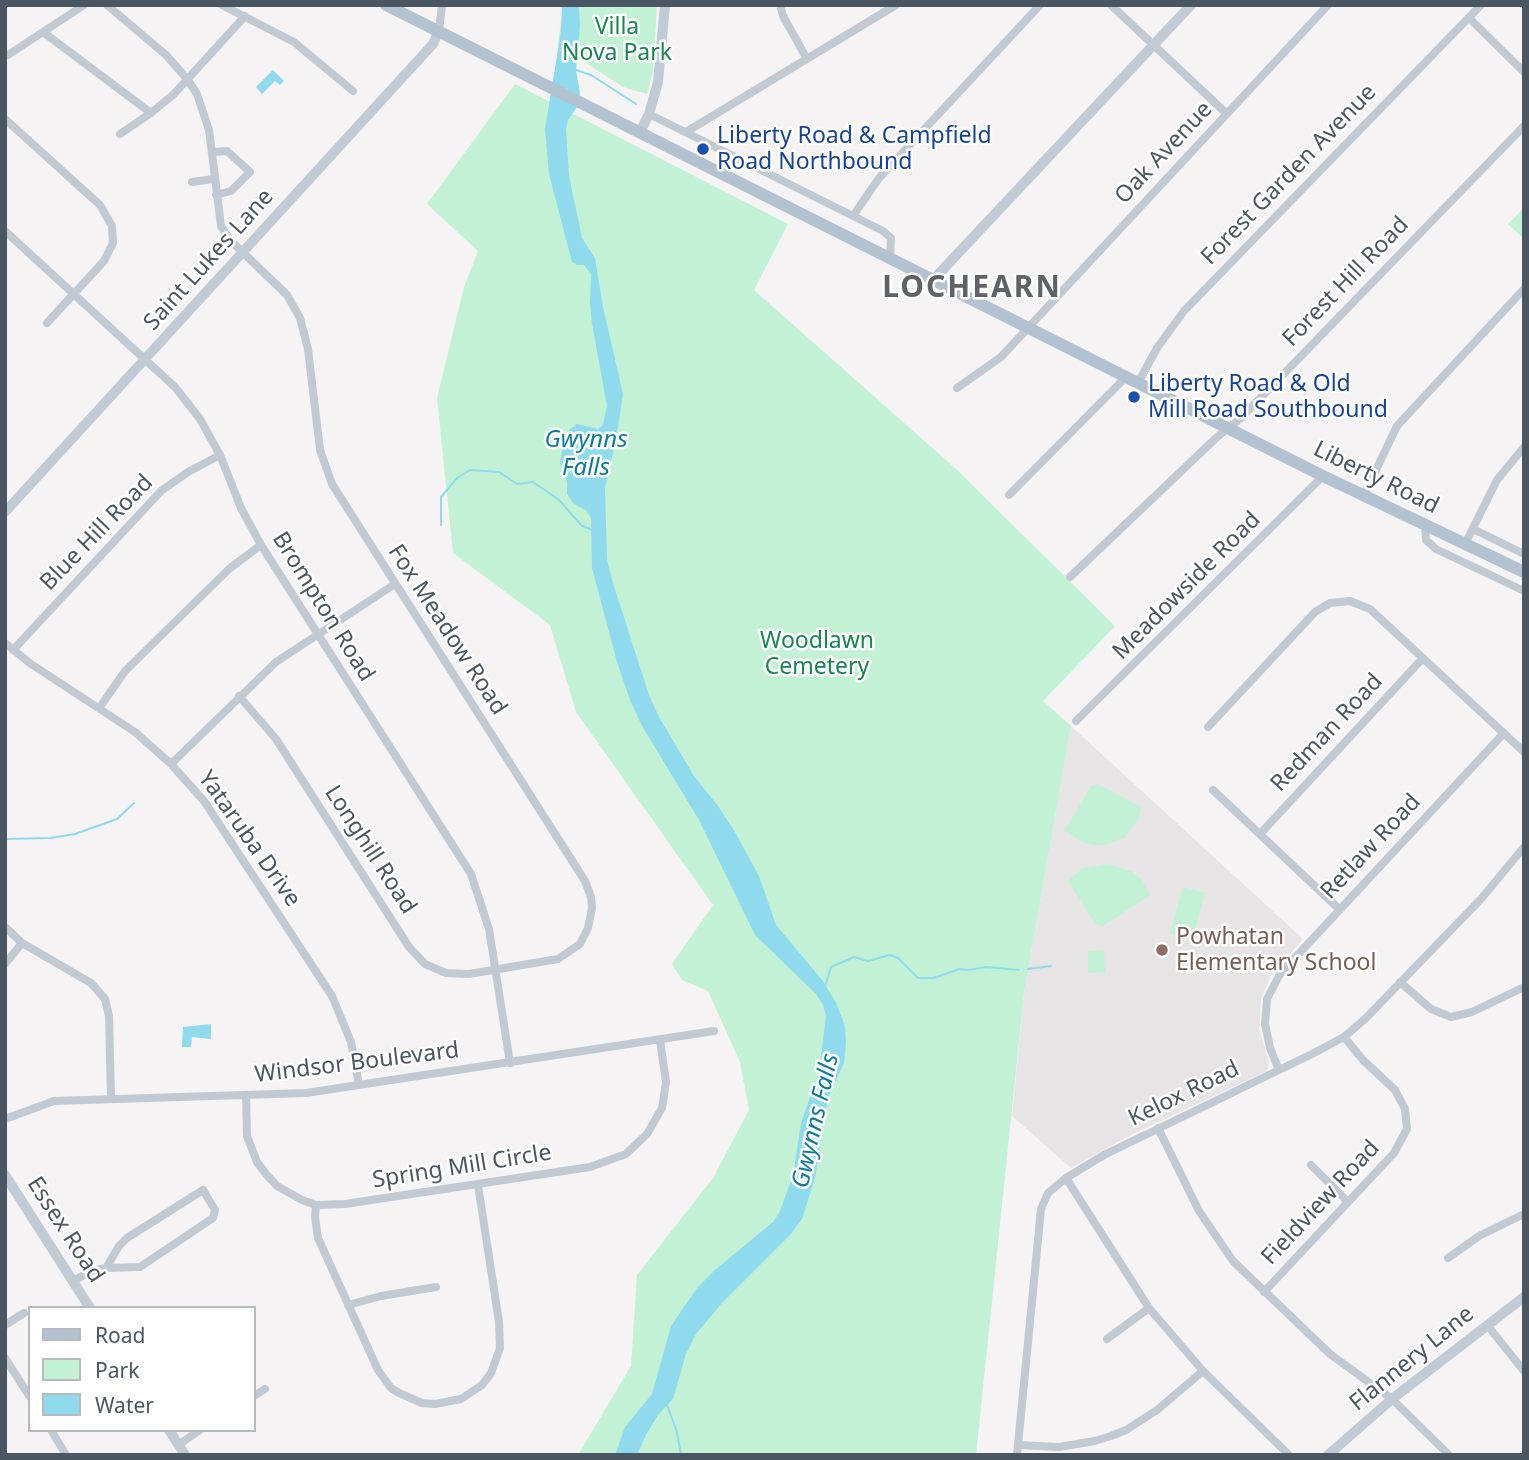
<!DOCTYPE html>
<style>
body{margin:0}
#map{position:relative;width:1529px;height:1460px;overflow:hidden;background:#f5f3f3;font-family:"Noto Sans",sans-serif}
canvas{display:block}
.frame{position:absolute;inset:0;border:7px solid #4a5661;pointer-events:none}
.legend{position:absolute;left:28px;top:1306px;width:228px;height:126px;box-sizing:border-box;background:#fff;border:2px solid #b7bbc0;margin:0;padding:9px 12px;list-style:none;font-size:21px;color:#4a5661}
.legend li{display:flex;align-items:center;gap:14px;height:35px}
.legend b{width:35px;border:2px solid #b7bbc0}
</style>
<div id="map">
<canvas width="1529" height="1460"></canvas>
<div class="frame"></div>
<ul class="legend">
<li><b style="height:9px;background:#b3c2d1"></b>Road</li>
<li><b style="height:19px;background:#c3f1d5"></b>Park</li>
<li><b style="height:19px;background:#90daee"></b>Water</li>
</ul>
</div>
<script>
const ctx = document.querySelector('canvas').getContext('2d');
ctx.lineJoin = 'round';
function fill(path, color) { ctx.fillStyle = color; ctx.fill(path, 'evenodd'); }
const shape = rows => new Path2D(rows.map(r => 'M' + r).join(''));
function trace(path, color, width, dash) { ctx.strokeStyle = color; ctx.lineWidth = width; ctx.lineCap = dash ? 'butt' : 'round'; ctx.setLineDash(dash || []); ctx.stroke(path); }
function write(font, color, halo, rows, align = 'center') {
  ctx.font = font + ' "Noto Sans",sans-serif'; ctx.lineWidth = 5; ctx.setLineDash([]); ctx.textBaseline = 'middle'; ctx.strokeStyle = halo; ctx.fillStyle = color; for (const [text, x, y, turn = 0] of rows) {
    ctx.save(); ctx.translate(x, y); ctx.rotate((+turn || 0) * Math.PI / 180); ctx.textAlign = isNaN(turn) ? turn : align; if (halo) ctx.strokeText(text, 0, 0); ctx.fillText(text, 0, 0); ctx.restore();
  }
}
fill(shape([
 [1071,726,1303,939,1270,977,1261,999,1259,1029,1269,1062,1267,1071,1131,1135,1071,1168,1012,1116,1024,993]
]), '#e6e4e5');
fill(shape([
 [563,5,657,5,653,71,647,94,623,87,558,45],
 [515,84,788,224,754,290,956,469,1115,626,1043,701,1071,726,1024,993,976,1455,578,1455,631,1366,637,1275,713,1178,749,1110,740,1062,708,991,682,980,672,964,713,905,576,712,550,625,453,553,437,398,464,287,478,251,427,204],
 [1524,208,1524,239,1508,224],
 [1098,784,1141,807,1139,818,1124,838,1104,845,1093,845,1082,842,1065,830,1091,786],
 [1107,864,1131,871,1142,880,1150,895,1103,926,1095,924,1068,881,1083,868],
 [1183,887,1205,893,1192,940,1170,934],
 [1104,950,1105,972,1088,973,1088,951]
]), '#c3f1d5');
fill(shape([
 [562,5,579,5,580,26,576,70,580,93,577,107,568,120,566,129,569,176,582,238,595,258,603,307,623,394,616,440,605,488,607,559,612,580,649,695,659,717,694,776,718,806,735,832,759,876,776,925,823,981,836,1003,845,1026,846,1043,844,1063,828,1098,815,1178,802,1219,791,1234,721,1304,696,1334,686,1354,673,1399,658,1415,646,1435,637,1455,615,1455,625,1427,652,1394,671,1326,697,1288,715,1270,773,1222,780,1211,793,1175,801,1123,819,1072,826,1016,823,1005,816,994,755,935,699,820,642,726,630,700,617,662,592,568,591,518,586,510,574,504,567,494,567,482,560,463,564,439,570,429,577,424,598,429,603,425,607,406,592,324,590,304,591,274,584,265,577,265,572,262,549,174,545,129,561,31],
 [273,70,284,81,280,85,275,81,262,94,256,87],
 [211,1024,211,1039,192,1037,191,1047,182,1047,183,1027]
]), '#90daee');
trace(shape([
 [576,70,591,75,636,104],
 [441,525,441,497,457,478,470,470,499,472,517,484,533,482,558,499,582,526,593,530],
 [5,839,50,838,75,834,117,819,134,803],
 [1028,969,1051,966],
 [825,986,831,967,854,957,868,961,890,955,898,958,918,978,934,978,959,969,968,970,986,967,1019,970],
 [667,1405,677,1432,681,1455]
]), '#90daee', 2);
trace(shape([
 [107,5,166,55,188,80,197,94,209,130,221,226,230,240,287,295,300,318,308,349,320,450,332,484,585,881,591,897,592,908,588,928,580,944,558,959,469,974,446,973,425,964,409,947,276,739,239,696],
 [222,5,294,42,353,91],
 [780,5,783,16,807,59],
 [1111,5,1227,114],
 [1469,18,1524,72],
 [439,31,442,5],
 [43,32,151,113],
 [8,55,84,5],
 [649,114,883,231,891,238,890,258],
 [5,119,100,205,112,226,113,243,104,261,47,323],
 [686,132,896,5],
 [120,134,151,113,174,94,245,16],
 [212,152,227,151,250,172,231,191,216,195],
 [192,182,214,179],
 [853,216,879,178,1040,5],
 [5,231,175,387,200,419,220,455,241,508,261,545,471,874,489,929,510,1063],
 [1138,383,1157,348,1184,311,1481,5],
 [957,388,1001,357,1328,5],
 [1009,495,1126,377],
 [1364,495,1397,426,1524,289],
 [1425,525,1426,540,1436,549,1524,591],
 [1473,529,1524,554],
 [1465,544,1497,480,1524,447],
 [1070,577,1216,438,1241,418,1524,126],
 [5,643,31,664,135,732,171,764,204,801,332,996,351,1042,359,1085],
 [13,650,161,491,188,472,220,455],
 [100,707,125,671,230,568,261,545],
 [1076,721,1323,476],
 [1208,727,1315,612,1330,603,1350,601,1370,609,1524,752],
 [171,764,276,662,395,584],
 [1213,790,1339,909],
 [1260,834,1423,658],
 [5,927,22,943,91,983,105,999,109,1016,111,1098],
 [5,964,22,943],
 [1400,982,1431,1009,1451,1017,1472,1012,1524,987],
 [1279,1070,1270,1048,1265,1024,1267,999,1280,974,1504,733],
 [246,1095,247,1136,257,1162,266,1174,277,1186,302,1200,316,1205,345,1204,590,1167,626,1154,647,1134,662,1108,666,1082,660,1040],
 [5,1119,54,1101,306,1093,714,1031],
 [1158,1128,1199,1211,1233,1261,1330,1354,1392,1399,1449,1455],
 [1311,1165,1348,1202],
 [1066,1178,1149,1308,1203,1371,1289,1455],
 [316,1205,315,1217,318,1238,378,1370,391,1388,399,1393,422,1403,435,1404,461,1399,482,1385,491,1373,500,1348,499,1322,478,1185],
 [1448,1258,1479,1236,1524,1214],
 [73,1281,91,1271,106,1268,119,1246,127,1238,203,1190,215,1210,213,1218,140,1267,106,1268],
 [1264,1292,1394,1153,1407,1129,1405,1109,1395,1090,1363,1060,1344,1037],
 [348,1305,381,1296,436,1287],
 [5,1325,24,1313],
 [1487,1325,1524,1371],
 [1107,1339,1149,1308],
 [5,1358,30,1397],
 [254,1396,265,1389],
 [51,1430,66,1455],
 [178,1445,200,1430],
 [1018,1445,1059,1447,1095,1441,1111,1436,1126,1430,1157,1410,1203,1371],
 [1017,1455,1041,1209,1048,1193,1066,1178,1104,1155,1312,1054,1344,1037,1365,1019,1481,899,1524,847]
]), '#c1cad2', 8);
trace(shape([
 [640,132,649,114,658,82,665,5],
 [933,280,1191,5],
 [5,512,433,44,439,31],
 [5,1175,90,1308],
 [169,1430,185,1455],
 [1328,1455,1392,1399,1524,1297]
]), '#c1cbd6', 10);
trace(shape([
 [386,5,1323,476,1524,572]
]), '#b3c2d1', 12);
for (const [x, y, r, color] of [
 [703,149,7,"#1a4fb4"],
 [1134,397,7,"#1a4fb4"],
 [1162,950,7,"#8d6e63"]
]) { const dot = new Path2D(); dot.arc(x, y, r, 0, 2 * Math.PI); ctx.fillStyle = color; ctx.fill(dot); trace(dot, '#fff', 2.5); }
write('23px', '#17864f', '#fff', [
 ["Villa",617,27],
 ["Nova Park",617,53],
 ["Woodlawn",817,641],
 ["Cemetery",817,667]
]);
write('23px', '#164399', '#fff', [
 ["Liberty Road & Campfield",717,136],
 ["Road Northbound",717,162],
 ["Liberty Road & Old",1148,384],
 ["Mill Road Southbound",1148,410]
], 'left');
write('23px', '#4a5661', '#fff', [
 ["Oak Avenue",1164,153,-47],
 ["Forest Garden Avenue",1289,175,-46],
 ["Saint Lukes Lane",209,260,-48],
 ["Forest Hill Road",1346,282,-46],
 ["Liberty Road",1376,478,26],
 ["Blue Hill Road",97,533,-46],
 ["Meadowside Road",1187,586,-45],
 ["Brompton Road",323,607,58],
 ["Fox Meadow Road",447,630,57],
 ["Redman Road",1327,733,-47],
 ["Yataruba Drive",249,839,55],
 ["Retlaw Road",1371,847,-47],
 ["Longhill Road",370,850,57],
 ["Windsor Boulevard",357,1063,-7],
 ["Kelox Road",1184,1094,-26],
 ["Spring Mill Circle",462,1167,-9],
 ["Fieldview Road",1321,1203,-47],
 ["Essex Road",65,1230,57],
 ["Flannery Lane",1412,1359,-39]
]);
write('23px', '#785e54', '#fff', [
 ["Powhatan",1176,937],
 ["Elementary School",1176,963]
], 'left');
write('italic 24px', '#0c7c9b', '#fff', [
 ["Gwynns",586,440],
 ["Falls",586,468],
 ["Gwynns Falls",816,1121,-77]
]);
ctx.letterSpacing = '2px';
write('bold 30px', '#5f6368', '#fff', [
 ["LOCHEARN",972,288]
]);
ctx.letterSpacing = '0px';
</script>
